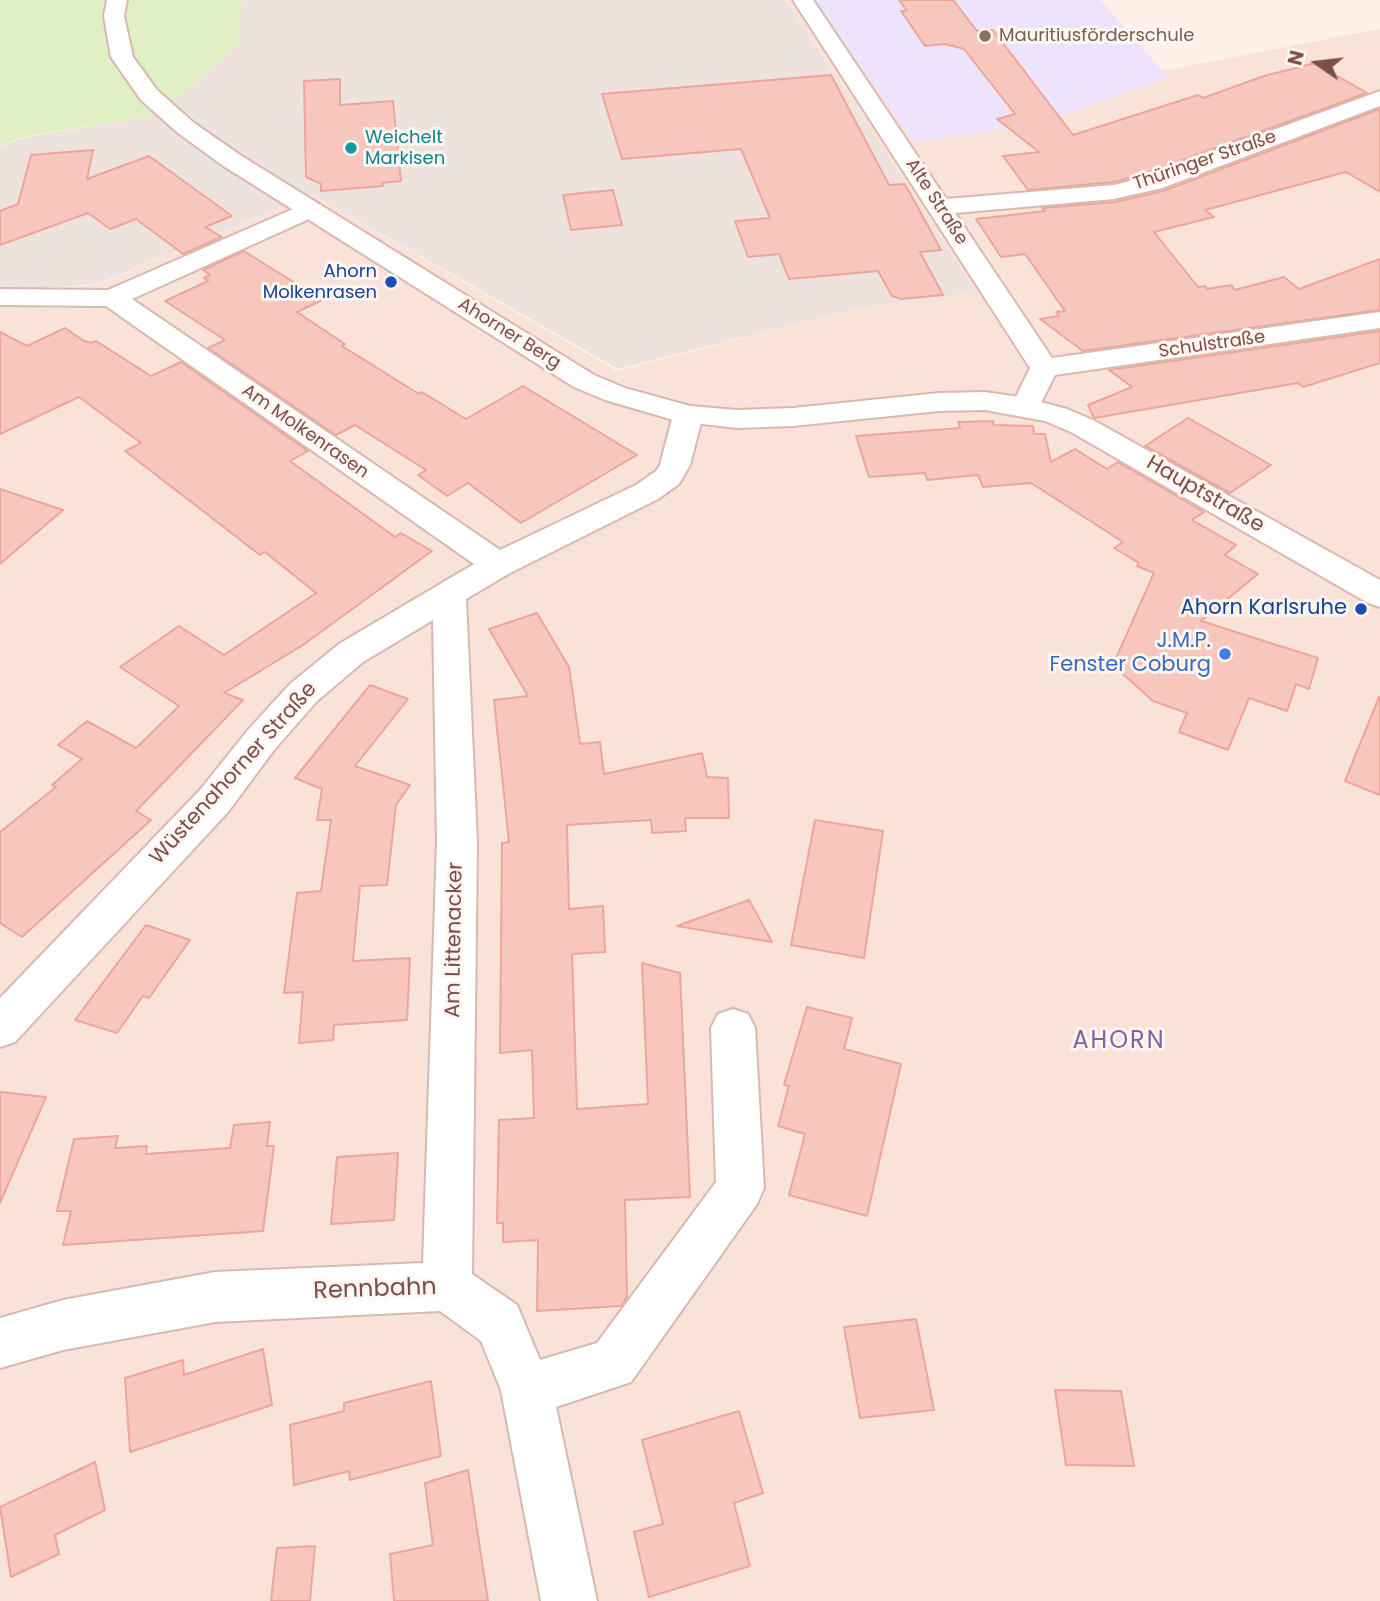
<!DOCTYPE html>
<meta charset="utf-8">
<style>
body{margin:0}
#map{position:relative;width:1380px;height:1601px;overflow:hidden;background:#fff0e8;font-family:Poppins,sans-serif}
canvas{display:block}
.north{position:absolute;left:1282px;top:28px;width:70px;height:70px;-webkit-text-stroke:5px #fff6f1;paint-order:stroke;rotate:284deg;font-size:19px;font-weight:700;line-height:28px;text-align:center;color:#7d4e48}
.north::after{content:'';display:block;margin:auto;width:24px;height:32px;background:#7d4e48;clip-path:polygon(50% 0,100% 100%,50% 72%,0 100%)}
</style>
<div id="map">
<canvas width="1380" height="1601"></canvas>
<div class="north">N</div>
</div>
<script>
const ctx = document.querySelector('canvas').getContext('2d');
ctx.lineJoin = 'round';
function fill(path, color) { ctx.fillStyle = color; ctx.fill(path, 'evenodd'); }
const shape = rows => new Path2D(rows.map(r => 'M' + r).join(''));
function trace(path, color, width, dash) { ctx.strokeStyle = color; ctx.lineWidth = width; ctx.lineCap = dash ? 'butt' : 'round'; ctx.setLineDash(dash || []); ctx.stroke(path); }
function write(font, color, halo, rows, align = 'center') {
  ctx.font = font + ' Poppins,sans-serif'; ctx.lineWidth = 6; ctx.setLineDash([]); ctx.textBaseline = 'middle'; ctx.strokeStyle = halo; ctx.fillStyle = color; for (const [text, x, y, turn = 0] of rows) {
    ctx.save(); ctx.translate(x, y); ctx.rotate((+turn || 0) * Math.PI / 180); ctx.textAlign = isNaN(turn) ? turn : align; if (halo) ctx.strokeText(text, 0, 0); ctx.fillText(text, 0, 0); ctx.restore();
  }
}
fill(shape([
 [785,0,1100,0,1162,71,1380,29,1380,1601,0,1601,0,292,97,285,312,194,617,371,854,309,975,292]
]), '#f9e3d8');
fill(shape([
 [242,0,785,0,976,292,854,309,618,369,312,194,97,284,0,291,0,146,27,137,158,115,238,45]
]), '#ede2de');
fill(shape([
 [814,0,1100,0,1169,78,1044,121,1006,129,914,142]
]), '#ede4fb');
fill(shape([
 [0,0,242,0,238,45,158,115,27,136,0,145]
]), '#e0efc4');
const building = shape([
 [899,0,953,0,977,31,993,30,1073,135,1198,95,1203,98,1264,76,1315,63,1367,93,1144,174,1114,182,1028,190,1003,156,1039,152,997,119,1015,114,964,49,945,44,925,46,901,11,907,11,899,0],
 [831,75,889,185,905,184,941,250,920,252,943,295,901,299,892,296,878,271,789,279,779,254,748,257,735,221,770,218,741,149,622,159,602,94,831,75],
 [340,79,340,105,393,101,401,181,382,183,383,186,321,191,321,184,306,177,304,81,340,79],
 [1380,109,1380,192,1346,172,1205,210,1214,217,1154,232,1198,287,1205,286,1207,289,1231,285,1235,290,1284,277,1299,289,1380,259,1380,310,1083,351,1040,319,1059,316,1056,312,1065,311,1025,254,1001,257,976,219,1045,211,1042,208,1115,202,1163,191,1380,109],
 [93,150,87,179,149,156,232,216,205,227,222,237,183,254,136,219,110,229,88,213,0,245,0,211,18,204,31,155,93,150],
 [613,190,622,225,571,230,563,195,613,190],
 [244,251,322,300,297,312,345,344,342,346,419,394,422,392,466,419,523,386,637,455,521,523,468,483,447,496,418,475,426,470,355,425,336,435,208,348,225,340,165,301,208,281,204,278,210,275,203,270,244,251],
 [65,328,84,341,91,343,96,341,151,376,181,362,308,451,290,461,395,537,401,533,432,551,303,645,224,693,243,700,136,811,151,820,22,937,0,923,0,832,56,787,52,785,82,759,58,745,87,721,136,748,179,706,120,667,179,626,224,655,316,593,265,552,260,555,125,451,141,443,79,397,0,434,0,332,27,346,65,328],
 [1380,331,1380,363,1303,387,1298,383,1094,418,1088,405,1132,387,1109,370,1380,331],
 [1188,418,1271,465,1230,493,1145,446,1188,418],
 [993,421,994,425,1033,426,1034,434,1045,434,1051,462,1075,449,1107,469,1118,462,1204,512,1192,520,1236,545,1225,555,1258,574,1201,621,1318,658,1309,689,1296,684,1287,711,1249,698,1228,750,1179,732,1187,713,1153,701,1113,665,1154,573,1137,566,1139,563,1114,548,1123,542,1031,483,983,487,978,475,927,480,925,473,869,477,856,436,960,428,958,422,993,421],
 [0,489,63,510,0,564,0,489],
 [537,613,569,667,580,744,600,742,604,774,702,753,707,777,728,778,729,818,685,818,686,831,652,833,651,820,567,825,569,909,603,906,605,952,572,954,577,1109,648,1104,642,963,680,973,690,1197,625,1200,627,1297,621,1306,537,1311,538,1240,503,1242,503,1223,497,1223,499,1120,534,1118,532,1050,500,1053,502,843,509,842,494,700,528,696,489,629,537,613],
 [370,685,408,699,355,766,410,785,396,805,387,885,360,886,353,961,410,958,407,1020,334,1025,333,1040,299,1043,303,992,284,993,297,893,321,891,331,820,317,820,322,789,295,778,370,685],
 [1379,697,1380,697,1380,795,1345,781,1379,697],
 [815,820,883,831,864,958,791,945,815,820],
 [749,900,772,942,677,926,749,900],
 [146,925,190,940,149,998,143,996,117,1033,75,1020,146,925],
 [807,1007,852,1018,844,1049,901,1064,867,1216,789,1195,805,1134,778,1126,789,1086,784,1085,807,1007],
 [0,1092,46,1097,0,1203,0,1092],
 [270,1122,267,1146,274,1146,263,1231,63,1245,71,1211,57,1211,74,1139,118,1136,115,1148,147,1146,146,1154,230,1148,234,1125,270,1122],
 [398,1153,394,1220,331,1224,337,1157,398,1153],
 [916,1319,934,1410,860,1418,844,1327,916,1319],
 [263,1349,272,1405,130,1452,125,1378,183,1360,184,1375,263,1349],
 [431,1381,441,1456,350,1480,349,1471,294,1485,290,1425,344,1411,344,1403,431,1381],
 [1055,1390,1121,1391,1134,1466,1066,1465,1055,1390],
 [739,1411,763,1493,734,1503,750,1566,649,1597,634,1532,663,1524,642,1440,739,1411],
 [95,1462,105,1510,55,1535,59,1554,11,1577,0,1507,95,1462],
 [468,1470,488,1601,394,1601,390,1554,433,1545,425,1483,468,1470],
 [315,1546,310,1601,271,1601,277,1548,315,1546]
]);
fill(building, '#f7c6bc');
trace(building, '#eca69b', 2);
const street = shape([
 [793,0,813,0,946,199,1114,185,1145,177,1380,91,1380,106,1162,188,1114,199,955,213,1052,358,1380,312,1380,328,1055,375,1036,413,1026,416,1016,413,1011,407,1030,368,793,0],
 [309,202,318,205,322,210,318,215,132,299,500,550,636,485,656,471,660,465,673,415,677,409,688,406,699,409,703,415,690,465,679,484,658,499,510,573,466,599,477,842,472,1274,517,1305,540,1360,597,1343,716,1182,711,1028,718,1014,733,1009,748,1014,755,1028,764,1188,757,1204,631,1382,556,1407,597,1601,541,1601,501,1390,481,1341,440,1311,215,1322,63,1350,0,1368,0,1318,63,1300,215,1272,423,1263,437,842,433,620,363,662,316,702,274,750,228,812,15,1042,0,1047,0,998,200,790,248,730,290,684,339,644,474,564,106,306,0,305,0,289,108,290,309,202]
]);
const secondary = shape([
 [107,0,127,0,124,16,133,57,157,90,194,123,240,155,594,375,625,388,690,406,737,410,793,408,939,393,985,392,1026,398,1067,409,1093,420,1380,580,1380,607,1368,603,1071,432,1045,421,985,410,939,411,793,426,737,428,677,421,605,400,574,387,222,165,178,133,141,100,111,57,104,16,107,0]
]);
trace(street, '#d7b9b1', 4);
trace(secondary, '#dbb7ae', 4);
fill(street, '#fff');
fill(secondary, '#fff');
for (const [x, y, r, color] of [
 [985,36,7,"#8d6e63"],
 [351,148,7,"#0f9aa8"],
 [391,282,7,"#1a4fb4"],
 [1361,609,7,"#1a4fb4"],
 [1225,654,7,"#3f7fe0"]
]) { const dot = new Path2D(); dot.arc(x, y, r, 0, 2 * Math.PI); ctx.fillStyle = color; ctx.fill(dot); trace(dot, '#fff6f1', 2.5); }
write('18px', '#785e54', '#fff6f1', [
 ["Mauritiusförderschule",999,36]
], 'left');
write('18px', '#0d838f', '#fff6f1', [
 ["Weichelt",365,138],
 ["Markisen",365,159]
], 'left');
write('18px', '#7d4e48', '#fff6f1', [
 ["Thüringer Straße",1205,161,-19],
 ["Alte Straße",936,202,57],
 ["Ahorner Berg",509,334,32],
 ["Schulstraße",1212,345,-8],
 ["Am Molkenrasen",305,432,35]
]);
write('18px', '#164399', '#fff6f1', [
 ["Ahorn",377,272],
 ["Molkenrasen",377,293]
], 'right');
write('21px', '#7d4e48', '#fff6f1', [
 ["Hauptstraße",1205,495,30],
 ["Wüstenahorner Straße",234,774,-48],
 ["Am Littenacker",455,940,-89]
]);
write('21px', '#164399', '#fff6f1', [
 ["Ahorn Karlsruhe",1347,609]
], 'right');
write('21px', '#366cbe', '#fff6f1', [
 ["J.M.P.",1211,642],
 ["Fenster Coburg",1211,666]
], 'right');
ctx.letterSpacing = '2px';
write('24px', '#7d64a0', '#fff6f1', [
 ["AHORN",1119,1042]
]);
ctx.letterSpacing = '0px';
write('24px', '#7d4e48', '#fff6f1', [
 ["Rennbahn",375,1290,-2]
]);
</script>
